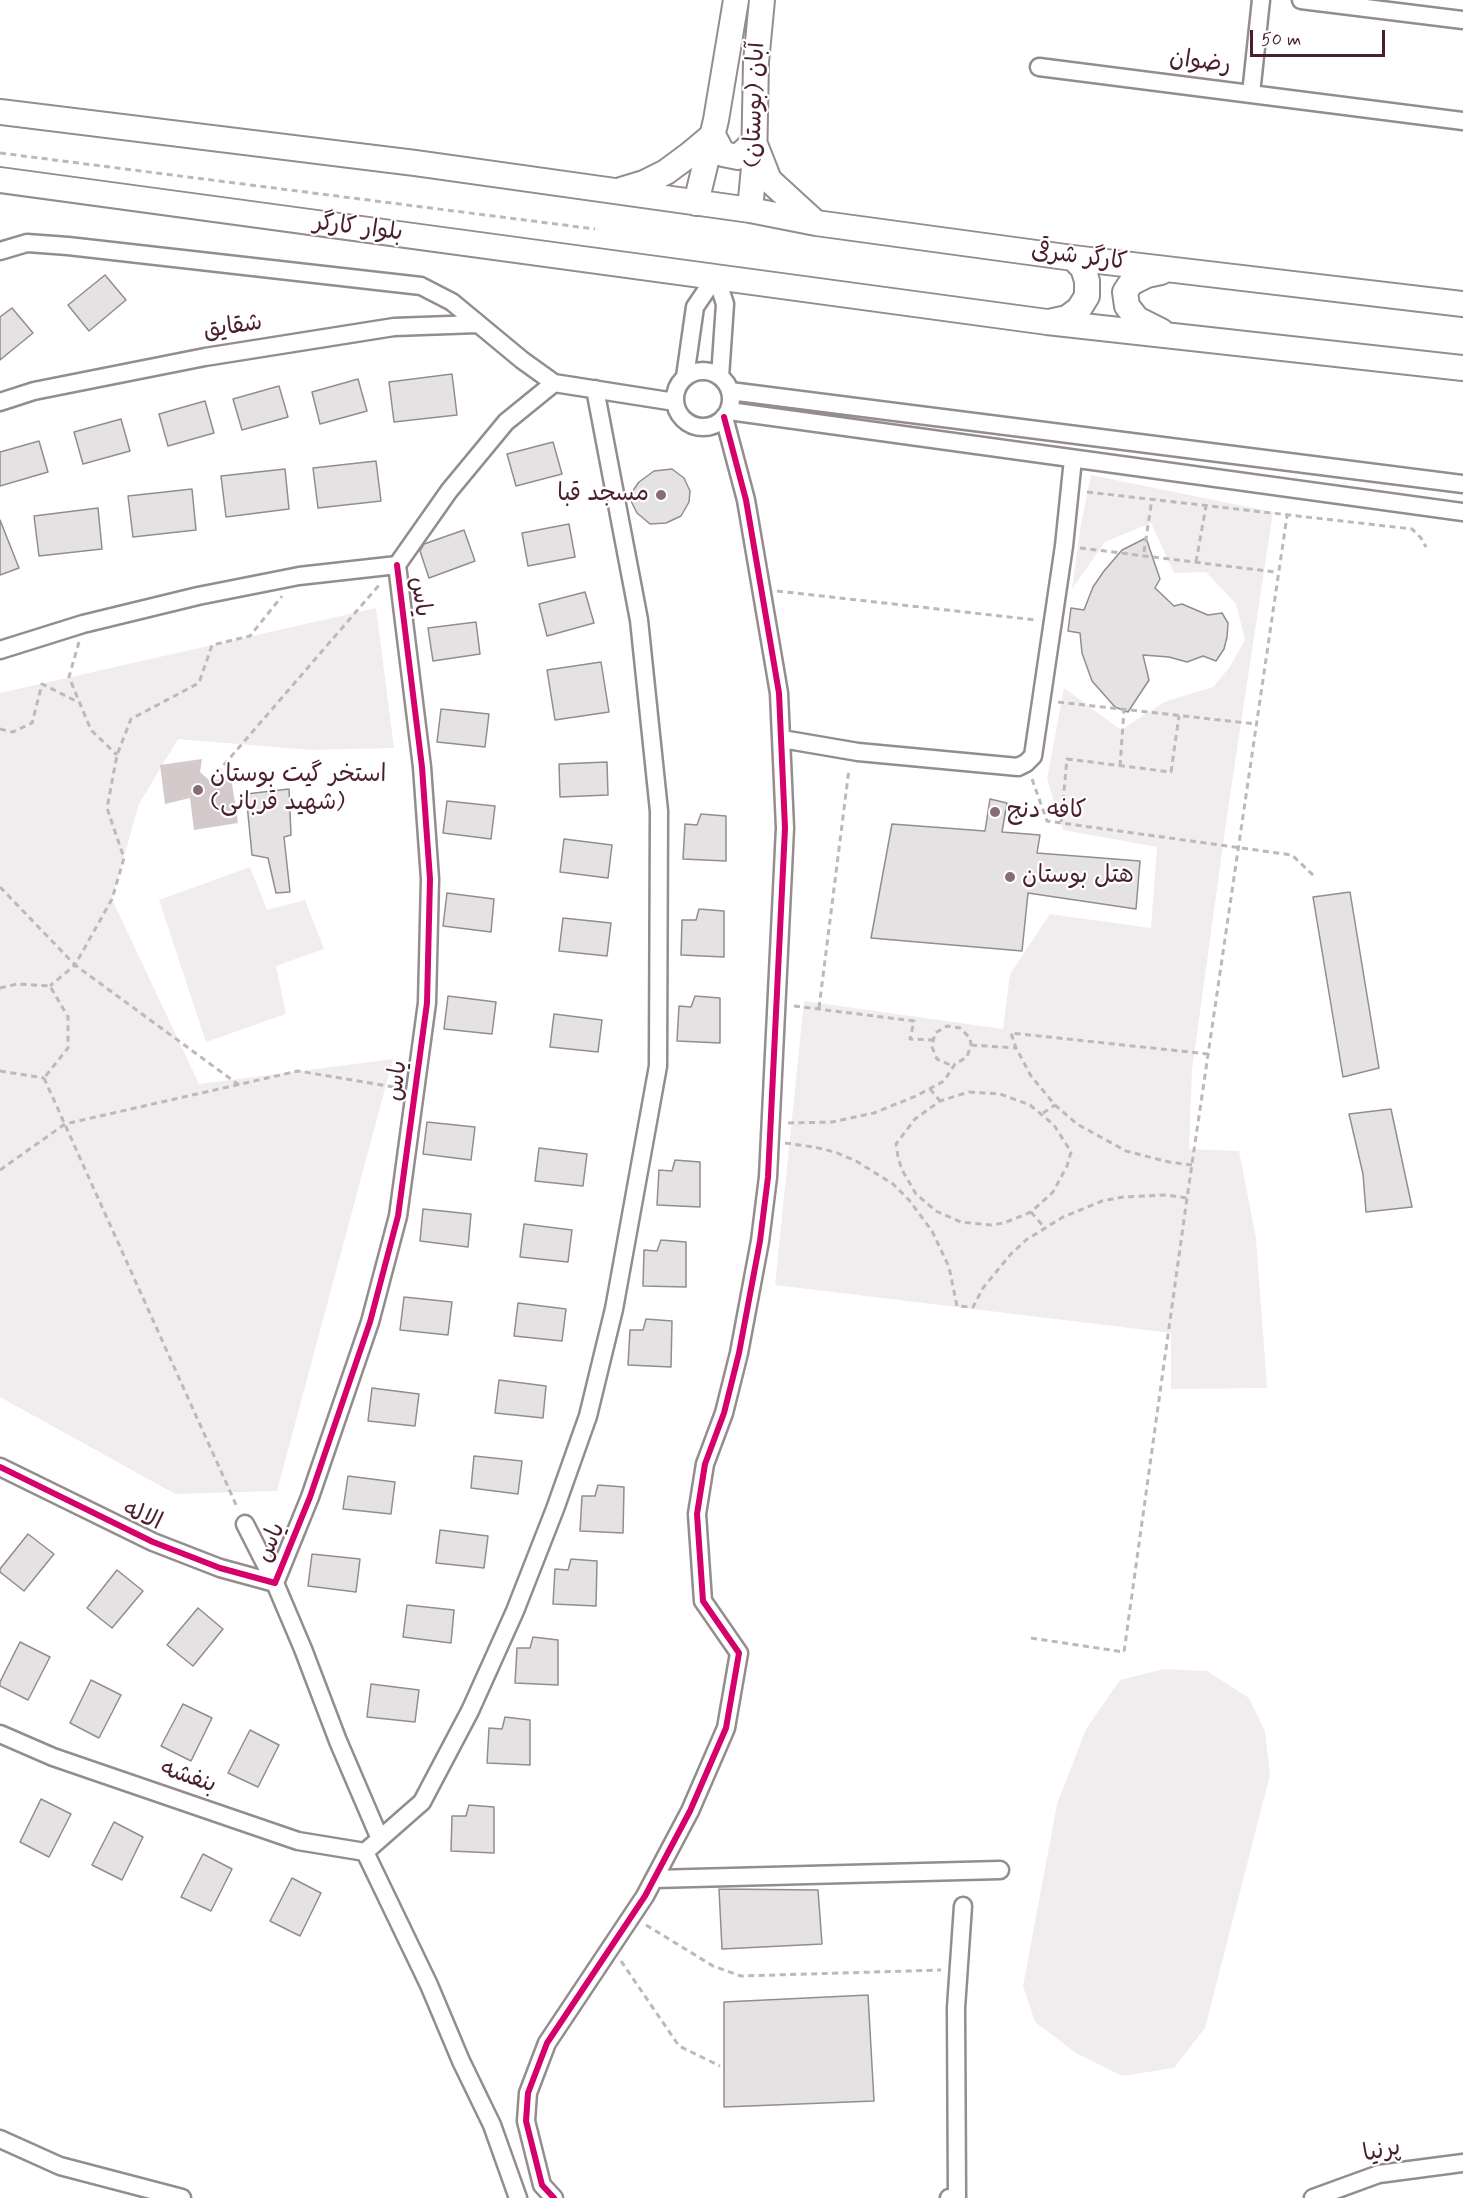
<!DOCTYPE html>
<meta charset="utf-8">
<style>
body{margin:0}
#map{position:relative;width:1463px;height:2198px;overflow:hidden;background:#fff;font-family:Mynerve,sans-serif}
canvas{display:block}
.scale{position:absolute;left:1250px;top:30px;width:135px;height:27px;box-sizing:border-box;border:3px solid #4a1f2b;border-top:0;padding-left:8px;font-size:18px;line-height:21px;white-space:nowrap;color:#4a1f2b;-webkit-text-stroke:4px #fff;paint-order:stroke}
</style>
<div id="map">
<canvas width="1463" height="2198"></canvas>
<div class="scale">50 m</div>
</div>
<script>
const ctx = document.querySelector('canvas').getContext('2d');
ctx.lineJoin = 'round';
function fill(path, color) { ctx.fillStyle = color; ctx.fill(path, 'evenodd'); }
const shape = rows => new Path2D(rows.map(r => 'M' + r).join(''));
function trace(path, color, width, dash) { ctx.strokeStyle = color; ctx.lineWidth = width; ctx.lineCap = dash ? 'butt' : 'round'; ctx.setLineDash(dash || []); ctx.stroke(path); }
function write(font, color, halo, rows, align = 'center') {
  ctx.font = font + ' Mynerve,"Playpen Sans Arabic",sans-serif'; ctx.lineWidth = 4.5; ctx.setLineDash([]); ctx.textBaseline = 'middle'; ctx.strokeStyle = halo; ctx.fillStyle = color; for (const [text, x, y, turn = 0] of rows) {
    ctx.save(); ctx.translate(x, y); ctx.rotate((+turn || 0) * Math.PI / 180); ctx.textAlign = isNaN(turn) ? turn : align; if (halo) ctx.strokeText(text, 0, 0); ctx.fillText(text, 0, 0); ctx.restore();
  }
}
fill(shape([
 [1091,475,1273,512,1228,809,1192,1070,1189,1149,1239,1151,1256,1238,1267,1388,1171,1389,1171,1333,775,1285,804,1001,1003,1029,1010,974,1050,914,1151,928,1157,847,1063,830,1047,779,1064,688,1121,730,1164,702,1213,687,1229,668,1245,640,1236,604,1206,572,1174,573,1151,523,1105,542,1072,589,1081,524],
 [376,608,394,748,311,750,178,739,139,804,112,899,199,1084,393,1059,277,1491,175,1494,0,1397,0,693],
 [250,867,267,910,305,900,324,949,276,966,286,1014,206,1042,159,900],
 [1164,1669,1207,1671,1249,1698,1265,1731,1270,1775,1205,2028,1174,2068,1122,2076,1076,2053,1035,2022,1023,1986,1057,1804,1086,1729,1120,1680]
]), '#f1edee');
fill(shape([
 [202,759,200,772,210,781,231,777,238,823,194,830,190,798,165,804,160,765]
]), '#d4cacc');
const building = shape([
 [105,275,126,300,89,331,68,305,105,275],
 [12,308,33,333,0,360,0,317,12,308],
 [452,374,457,415,394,422,389,382,452,374],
 [358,379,367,411,320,424,312,392,358,379],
 [279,386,288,417,242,430,233,399,279,386],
 [205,401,214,433,168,446,159,414,205,401],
 [121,419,130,451,83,464,74,432,121,419],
 [39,441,48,472,0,486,0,452,39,441],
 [553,442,562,474,516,486,507,454,553,442],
 [376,461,381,501,318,508,313,468,376,461],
 [285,469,289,509,226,517,221,476,285,469],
 [672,469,684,478,690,491,689,502,681,516,666,523,650,524,637,513,630,499,634,489,639,482,654,471,672,469],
 [192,489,196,530,133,537,128,496,192,489],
 [98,508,102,549,39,556,34,516,98,508],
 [0,520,19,568,0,575,0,520],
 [569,524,575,557,528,566,522,533,569,524],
 [464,530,475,561,429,578,420,551,424,544,464,530],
 [1146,538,1160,579,1155,588,1174,606,1182,604,1208,615,1222,613,1228,623,1227,637,1224,649,1216,661,1203,656,1187,662,1169,657,1143,655,1149,680,1128,712,1115,707,1092,681,1082,653,1080,633,1068,631,1071,608,1084,610,1093,587,1104,571,1122,550,1146,538],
 [585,592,594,623,547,636,539,604,585,592],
 [476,622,480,654,433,661,428,628,476,622],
 [601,662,609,712,555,720,547,670,601,662],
 [441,709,489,714,485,747,437,742,441,709],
 [607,762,608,795,560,797,559,764,607,762],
 [289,789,291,835,284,837,290,892,276,893,268,858,252,855,246,794,289,789],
 [990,799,1007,803,1002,832,1040,835,1037,853,1140,861,1136,909,1028,893,1022,951,871,938,892,824,985,831,990,799],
 [447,801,495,806,491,839,443,833,447,801],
 [701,814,726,816,726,861,683,859,685,824,697,825,701,814],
 [564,839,612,845,608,878,560,872,564,839],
 [1350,892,1379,1068,1343,1077,1313,897,1350,892],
 [447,893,494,899,491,932,443,926,447,893],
 [699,909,724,911,724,957,681,955,682,920,696,920,699,909],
 [563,918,611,923,607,956,559,951,563,918],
 [448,996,496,1002,492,1034,444,1029,448,996],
 [695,996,720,998,720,1043,677,1041,679,1006,691,1007,695,996],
 [554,1014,602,1020,598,1052,550,1047,554,1014],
 [1391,1109,1412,1207,1366,1212,1363,1174,1349,1114,1391,1109],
 [427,1122,475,1127,471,1160,423,1154,427,1122],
 [539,1148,587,1154,583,1186,535,1181,539,1148],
 [675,1160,700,1162,700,1207,657,1205,659,1170,672,1171,675,1160],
 [423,1209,471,1214,468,1247,420,1241,423,1209],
 [524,1224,572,1230,568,1262,520,1257,524,1224],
 [661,1240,686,1242,686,1287,643,1286,644,1250,657,1251,661,1240],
 [404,1297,452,1302,448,1335,400,1330,404,1297],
 [518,1303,566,1309,562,1341,514,1336,518,1303],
 [646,1319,672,1321,671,1367,628,1365,630,1330,643,1330,646,1319],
 [499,1380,546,1386,543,1418,495,1413,499,1380],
 [372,1388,419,1394,415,1426,368,1421,372,1388],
 [474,1456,522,1461,518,1494,471,1488,474,1456],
 [348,1476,395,1482,391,1514,343,1509,348,1476],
 [598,1485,624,1487,623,1533,580,1531,582,1496,595,1496,598,1485],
 [440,1530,488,1536,484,1568,436,1563,440,1530],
 [28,1534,54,1554,24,1591,0,1572,0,1569,28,1534],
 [312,1554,360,1559,356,1592,308,1586,312,1554],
 [571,1559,597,1561,596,1606,553,1604,555,1569,568,1570,571,1559],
 [117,1570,143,1591,112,1628,87,1608,117,1570],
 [407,1605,454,1610,451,1643,403,1637,407,1605],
 [198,1608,223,1629,193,1666,167,1645,198,1608],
 [533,1637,558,1640,558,1685,515,1683,517,1648,530,1648,533,1637],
 [20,1642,50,1657,28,1700,0,1686,0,1682,20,1642],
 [91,1680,121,1695,99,1738,70,1723,91,1680],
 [371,1684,419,1690,415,1722,367,1717,371,1684],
 [183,1704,212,1718,191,1761,161,1746,183,1704],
 [505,1717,530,1720,530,1765,487,1763,489,1728,502,1729,505,1717],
 [250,1730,279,1745,258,1787,228,1773,250,1730],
 [41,1799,71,1814,49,1857,20,1842,41,1799],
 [469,1805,494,1807,494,1853,451,1851,452,1816,466,1816,469,1805],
 [114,1822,143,1837,122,1880,92,1865,114,1822],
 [203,1854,232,1869,211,1911,181,1897,203,1854],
 [292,1878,321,1893,300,1936,270,1921,292,1878],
 [719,1889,818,1890,822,1944,722,1949,719,1889],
 [868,1995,874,2101,724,2107,724,2002,868,1995]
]);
fill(building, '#e4e2e3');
trace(building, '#948c8e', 1.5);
const minor = shape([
 [1301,0,1463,20],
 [1039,67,1463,121],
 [1251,94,1261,0],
 [0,251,27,243,68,246,421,286,452,302,522,360,554,383,675,402],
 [716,276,725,304,720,377],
 '675 399a28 28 0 1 1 56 0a28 28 0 1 1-56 0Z',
 [685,377,695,307,716,276],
 [730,391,1463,484],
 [0,402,34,391,205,357,394,327,477,324],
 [729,411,1463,512],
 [0,650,83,624,198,596,299,576,397,565,449,491,506,422,554,383],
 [782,739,858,752,1018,767,1026,763,1033,756,1064,546,1073,459],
 [0,1467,153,1542,220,1568,275,1583,310,1497,370,1322,398,1216,427,1003,430,879,422,767,397,565],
 [245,1524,275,1583,303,1649,338,1741,380,1839],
 [0,1734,53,1757,298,1841,365,1852],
 [365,1852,422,1802,470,1711,515,1611,555,1509,588,1416,614,1309,658,1066,659,811,639,620,595,389],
 [365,1852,429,1985,461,2061,492,2125,518,2198],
 [654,1879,1000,1870],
 [0,2139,60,2166,182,2198],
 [554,2198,542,2185,526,2121,528,2093,547,2043,645,1896,690,1811,726,1728,739,1653,703,1601,697,1514,705,1464,724,1413,739,1353,760,1241,768,1177,785,828,779,693,746,500,724,417],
 [949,2198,957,2197,956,2008,963,1906],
 [1313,2198,1379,2174,1463,2163]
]);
const secondary = shape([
 [0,112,415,163,750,210,816,223,1073,258,1463,304],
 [0,180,1047,322,1463,368],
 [621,190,644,183,666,172,689,155,713,135,723,154,738,157,754,142,769,180,816,223],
 [696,203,716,120,736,0],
 [750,210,754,167,756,62,762,0],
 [1049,322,1067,318,1079,309,1087,296,1087,281,1083,268,1073,258],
 [1161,331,1137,319,1127,306,1125,292,1131,283,1147,275,1161,272]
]);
trace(minor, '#948c8e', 21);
trace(secondary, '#948c8e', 28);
trace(shape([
 [0,153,595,229],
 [1087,492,1412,529,1421,538,1426,547],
 [1080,548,1275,572],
 [1144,552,1152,499],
 [1196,562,1206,506],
 [777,591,1036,620],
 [79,642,69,677,91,730,117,755],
 [1058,702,1256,724],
 [0,729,13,732,32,723,42,684,78,702],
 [1120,766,1124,710],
 [1032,779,1047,821,1292,855,1314,876],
 [210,781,380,584],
 [1061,822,1067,759,1171,772,1179,716],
 [0,887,75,965,50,986],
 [0,988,17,984,50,986,68,1017,68,1048,44,1078],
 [794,1006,914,1021,910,1039,933,1040],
 [819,1008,849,769],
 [971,1045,1016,1048],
 [0,1071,44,1078],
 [44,1078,238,1509],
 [239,1085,75,965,112,899,124,858,107,808,117,755,131,719,199,683,212,645,250,636,282,596],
 [930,1089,940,1101],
 [969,1092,1000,1094,1030,1105,1054,1125,1071,1152,1067,1166,1053,1192,1031,1212,1004,1223,990,1225,961,1222,936,1211,916,1194,902,1170,898,1157,896,1144,915,1119,940,1101,969,1092],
 [1043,1113,1055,1105],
 [788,1123,832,1122,874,1113,916,1096,944,1081,955,1064,967,1057,971,1045,970,1038,960,1028,947,1026,935,1033,932,1047,937,1059,948,1064,955,1064],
 [785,1143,814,1147,835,1152,856,1161,893,1184,909,1200,932,1231,949,1267,957,1306,973,1307,983,1288,1010,1255,1026,1240,1063,1217,1102,1201,1123,1197,1166,1195,1187,1198],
 [1192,1165,1169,1162,1126,1151,1077,1124,1055,1105,1031,1076,1016,1048,1011,1033,1208,1054],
 [0,1170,65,1124,298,1071,400,1088],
 [1031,1212,1044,1227],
 [1031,1638,1124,1652,1187,1198,1287,516],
 [646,1925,713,1966,741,1976,941,1970],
 [621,1961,679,2046,720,2066]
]), '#bdb8b9', 3, [6, 4.5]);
trace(minor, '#fff', 16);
trace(secondary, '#fff', 24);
trace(shape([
 [0,1467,153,1542,220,1568,275,1583,310,1497,370,1322,398,1216,427,1003,430,879,422,767,397,565],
 [554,2198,542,2185,526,2121,528,2093,547,2043,645,1896,690,1811,726,1728,739,1653,703,1601,697,1514,705,1464,724,1413,739,1353,760,1241,768,1177,785,828,779,693,746,500,724,417]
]), '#d6006c', 6);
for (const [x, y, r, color] of [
 [661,495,6,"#896d75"],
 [198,790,6,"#896d75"],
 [995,812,6,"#896d75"],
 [1010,877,6,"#896d75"]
]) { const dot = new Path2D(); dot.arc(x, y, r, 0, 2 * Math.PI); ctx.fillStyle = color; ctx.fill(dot); trace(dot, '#fff', 2); }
write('24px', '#4a1f2b', '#fff', [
 ["رضوان",1200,63,7],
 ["آبان (بوستان)",756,105,-88],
 ["بلوار کارگر",358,229,7],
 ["کارگر شرقی",1079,258,7],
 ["شقایق",233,328,-9],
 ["یاس",419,597,82],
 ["یاس",398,1081,-82],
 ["الاله",142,1517,24],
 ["یاس",272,1543,-67],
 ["بنفشه",188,1778,19],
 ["پرنیا",1382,2152,-12]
]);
write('24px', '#4a1f2b', '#fff', [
 ["مسجد قبا",649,495,"right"],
 ["استخر گیت بوستان",210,776],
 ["(شهید قربانی)",210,804],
 ["کافه دنج",1007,812],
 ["هتل بوستان",1022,877]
], 'left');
</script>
